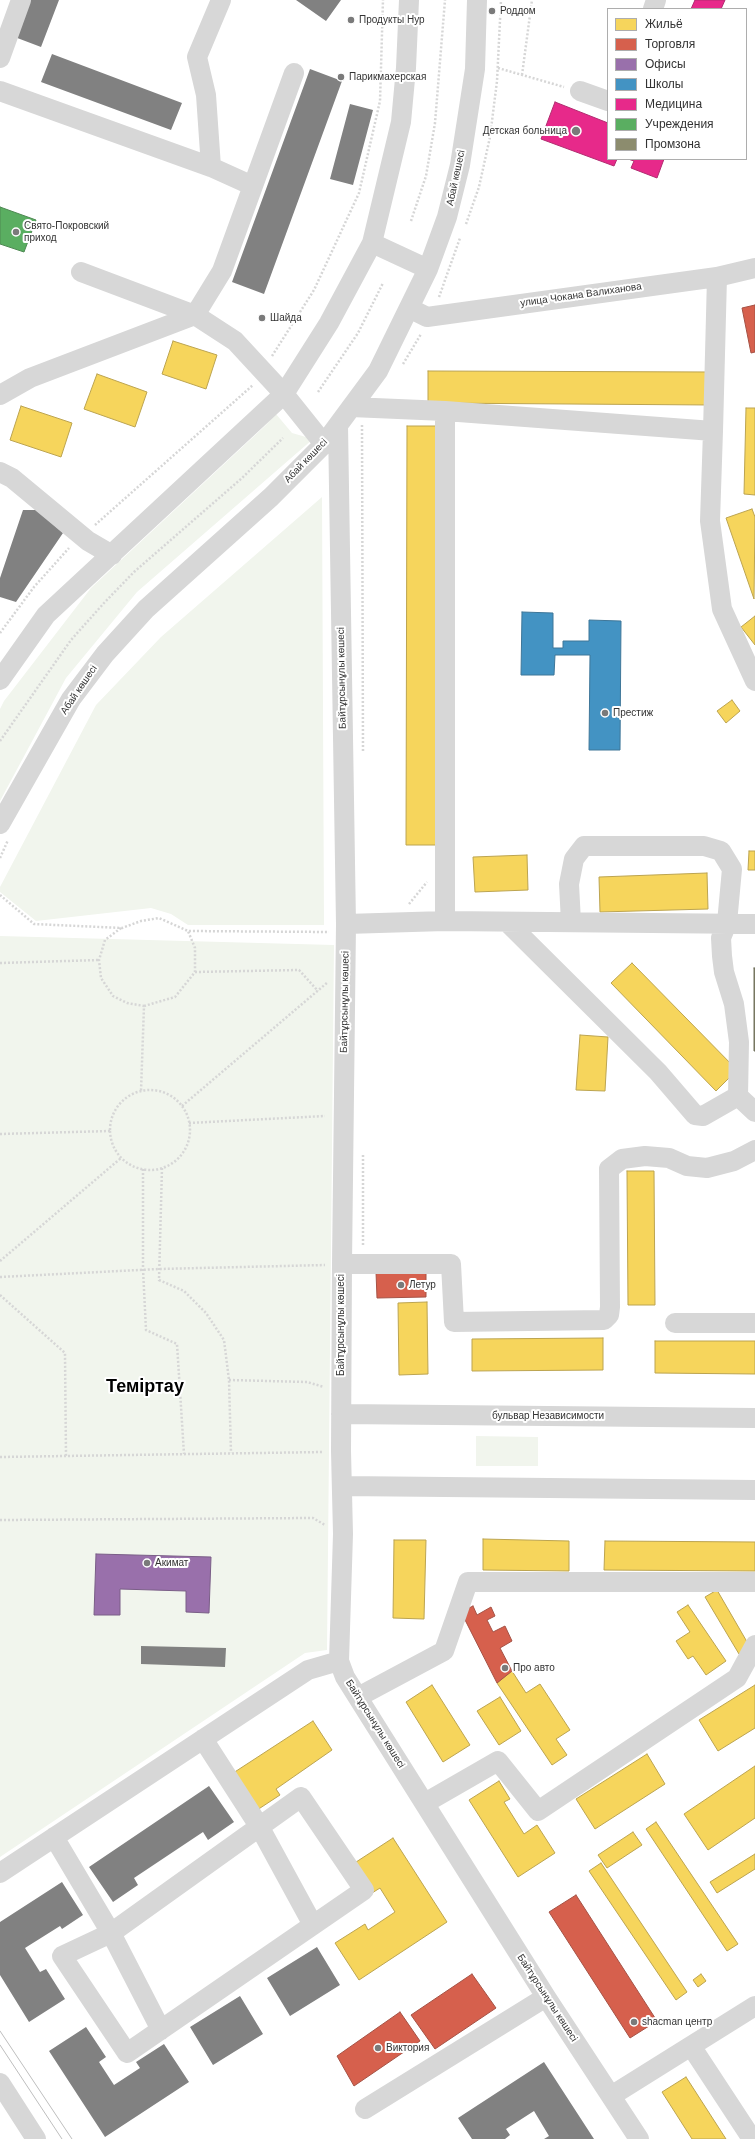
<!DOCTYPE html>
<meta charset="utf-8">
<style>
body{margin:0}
#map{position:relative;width:755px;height:2139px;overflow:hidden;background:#fff;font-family:Arial,sans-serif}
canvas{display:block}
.legend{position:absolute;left:607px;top:8px;width:140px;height:152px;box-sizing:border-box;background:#fff;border:1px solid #adadad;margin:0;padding:5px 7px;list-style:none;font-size:12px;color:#333}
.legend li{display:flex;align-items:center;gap:8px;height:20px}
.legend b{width:20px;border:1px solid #adadad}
</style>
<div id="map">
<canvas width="755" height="2139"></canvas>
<ul class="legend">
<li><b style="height:11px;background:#f6d55c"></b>Жильё</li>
<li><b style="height:11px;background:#d6604d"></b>Торговля</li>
<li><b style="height:11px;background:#9970ab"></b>Офисы</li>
<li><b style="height:11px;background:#4393c3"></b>Школы</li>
<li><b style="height:11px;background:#e7298a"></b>Медицина</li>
<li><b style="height:11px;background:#5aae61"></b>Учреждения</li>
<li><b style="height:11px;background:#8c8c6e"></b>Промзона</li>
</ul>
</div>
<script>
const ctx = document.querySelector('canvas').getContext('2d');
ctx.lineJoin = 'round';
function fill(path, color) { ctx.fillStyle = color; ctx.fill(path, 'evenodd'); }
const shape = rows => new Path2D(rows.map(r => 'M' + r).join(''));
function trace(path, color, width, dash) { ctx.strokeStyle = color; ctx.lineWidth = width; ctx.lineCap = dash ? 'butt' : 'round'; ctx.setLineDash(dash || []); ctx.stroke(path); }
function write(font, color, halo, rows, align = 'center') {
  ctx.font = font + ' Arial,sans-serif'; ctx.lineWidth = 4; ctx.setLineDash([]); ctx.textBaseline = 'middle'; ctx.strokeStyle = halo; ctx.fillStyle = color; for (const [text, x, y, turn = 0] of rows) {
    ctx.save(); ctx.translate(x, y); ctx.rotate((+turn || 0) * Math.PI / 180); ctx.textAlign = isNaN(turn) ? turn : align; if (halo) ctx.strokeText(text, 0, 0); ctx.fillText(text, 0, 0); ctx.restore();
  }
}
fill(shape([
 [276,414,292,433,313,439,137,592,66,678,0,801,0,709,4,701,91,588,266,425],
 [322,497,324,925,188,925,171,914,151,908,36,921,0,892,0,887,96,705,161,637],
 [0,936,334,945,327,1650,305,1653,0,1857],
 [476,1436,538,1437,538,1466,476,1466]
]), '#f1f5ed');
const homes = shape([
 [173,341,217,355,206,389,162,374,173,341],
 [428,371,711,372,711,405,428,403,428,371],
 [97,374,147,392,135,427,84,409,97,374],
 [21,406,72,423,61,457,10,440,21,406],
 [746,408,755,408,755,495,744,494,746,408],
 [407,426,439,426,438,845,406,845,407,426],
 [752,509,755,517,754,599,726,518,752,509],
 [755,616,755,645,741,627,755,616],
 [732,700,740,711,726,723,717,711,732,700],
 [749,851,755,851,755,870,748,870,749,851],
 [527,855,528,890,475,892,473,857,527,855],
 [707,873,708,909,600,912,599,877,707,873],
 [632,963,737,1070,716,1091,611,983,632,963],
 [580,1035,608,1037,605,1091,576,1090,580,1035],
 [627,1171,654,1171,655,1305,628,1305,627,1171],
 [427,1302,428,1374,399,1375,398,1303,427,1302],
 [603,1338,603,1370,472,1371,472,1339,603,1338],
 [655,1341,755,1341,755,1374,655,1373,655,1341],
 [483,1539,569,1541,569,1571,483,1570,483,1539],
 [394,1540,426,1540,424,1619,393,1618,394,1540],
 [605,1541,755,1542,755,1571,604,1570,605,1541],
 [717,1590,750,1647,739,1654,705,1597,717,1590],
 [688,1605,726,1661,706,1675,693,1656,688,1659,676,1641,690,1632,677,1612,688,1605],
 [512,1671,526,1693,540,1684,570,1730,556,1739,567,1755,552,1765,497,1683,512,1671],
 [432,1685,470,1745,443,1762,406,1702,432,1685],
 [755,1685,755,1728,718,1751,699,1720,755,1685],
 [500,1697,521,1731,499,1745,477,1711,500,1697],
 [313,1721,332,1750,276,1789,280,1795,251,1814,227,1777,313,1721],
 [647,1754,665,1784,595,1829,576,1799,647,1754],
 [755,1766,755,1818,708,1850,684,1814,755,1766],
 [499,1781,510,1799,504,1802,524,1834,537,1825,555,1853,518,1877,469,1800,499,1781],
 [656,1822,738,1944,727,1951,646,1829,656,1822],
 [633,1832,642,1845,607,1868,598,1855,633,1832],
 [393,1838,447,1922,359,1980,335,1943,365,1924,368,1930,395,1912,380,1888,372,1893,353,1864,393,1838],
 [755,1854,755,1869,717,1893,710,1882,755,1854],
 [601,1863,687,1992,676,2000,589,1871,601,1863],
 [701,1974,706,1981,698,1987,693,1980,701,1974],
 [686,2077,726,2139,692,2139,662,2092,686,2077]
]);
fill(homes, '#f6d55c');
trace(homes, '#bca450', 1);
const shops = shape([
 [755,305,755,352,751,353,742,308,755,305],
 [426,1271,426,1297,377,1298,376,1272,426,1271],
 [473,1606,477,1615,491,1607,495,1616,487,1620,493,1632,505,1626,512,1641,500,1648,512,1671,497,1683,461,1612,473,1606],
 [576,1895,657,2021,630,2038,549,1912,576,1895],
 [472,1974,496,2008,435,2049,411,2015,472,1974],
 [400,2012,420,2041,354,2086,337,2056,400,2012]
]);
fill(shops, '#d6604d');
trace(shops, '#a55245', 1);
const offices = shape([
 [96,1554,211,1557,209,1613,186,1612,186,1591,120,1589,120,1615,94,1615,96,1554]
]);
fill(offices, '#9970ab');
trace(offices, '#7a5e87', 1);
const schools = shape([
 [522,612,553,613,553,648,563,648,563,641,589,641,589,620,621,621,620,750,589,750,590,655,555,655,554,675,521,675,522,612]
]);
fill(schools, '#4393c3');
trace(schools, '#3e7698', 1);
const health = shape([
 [695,0,725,0,721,9,691,9,695,0],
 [555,102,608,123,608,159,617,159,614,166,541,139,555,102],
 [628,159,664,159,657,178,631,168,634,161,628,159]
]);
fill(health, '#e7298a');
trace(health, '#b12c70', 1);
const public = shape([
 [0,207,36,220,24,252,0,244,0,207]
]);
fill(public, '#5aae61');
trace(public, '#4e8953', 1);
const industry = shape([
 [754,968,755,968,755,1051,754,1051,754,968]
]);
fill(industry, '#8c8c6e');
trace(industry, '#71715c', 1);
fill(shape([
 [25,0,59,0,41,47,12,36],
 [296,0,341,0,326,21],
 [52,54,182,103,171,130,41,82],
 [310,69,342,81,264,294,232,282],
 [350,104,373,110,353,185,330,179],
 [23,510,37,510,63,533,16,602,0,597,0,578],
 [141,1646,226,1648,225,1667,141,1664],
 [209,1786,234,1822,208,1840,203,1832,134,1878,138,1885,113,1902,89,1867],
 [62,1882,83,1915,62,1929,60,1926,25,1948,40,1972,46,1969,65,1999,29,2022,0,1975,0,1922],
 [317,1947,340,1985,290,2016,267,1978],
 [240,1996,263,2034,213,2065,190,2027],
 [86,2027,106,2057,99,2062,114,2085,140,2068,136,2062,164,2044,189,2082,105,2137,49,2051],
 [544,2062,594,2139,544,2139,549,2136,534,2111,506,2129,510,2135,505,2139,472,2139,458,2118]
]), '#818181');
trace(shape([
 [498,68,564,87],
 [522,75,532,0],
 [411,221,426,176,435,123,445,0],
 [466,224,479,187,490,137,497,81,501,0],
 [439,297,460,238],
 [272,356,314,290,359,193,380,101,383,0],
 [403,364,421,334],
 [318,392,358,333,383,283],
 [362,425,363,752],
 [95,525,253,385],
 [0,633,34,587,69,548],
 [0,741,71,640,104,603,134,572,242,478,283,438],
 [0,858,8,840],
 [0,895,34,924,122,928,141,921,159,918,188,931,329,932],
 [409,904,427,882],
 [121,928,105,940,99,960,101,978,113,996,127,1003,144,1006,141,1091],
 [0,963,99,960],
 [195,972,299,970,318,991],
 [144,1006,175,997,195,972,195,948,188,931],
 '110 1130a40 40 0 1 1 80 0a40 40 0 1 1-80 0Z',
 [182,1106,328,982],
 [189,1123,325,1116],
 [0,1134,110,1131],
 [363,1155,363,1246],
 [162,1168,159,1280,184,1291,206,1313,224,1340,229,1380,231,1453],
 [143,1169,143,1269,146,1330,177,1344,184,1454],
 [0,1261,121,1158],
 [0,1277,159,1269,325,1265],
 [0,1295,65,1353,66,1456],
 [229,1380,307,1382,324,1387],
 [0,1457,323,1452],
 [0,1520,313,1518,325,1525]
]), '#d6d6d6', 2.5, [2, 2]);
trace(shape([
 [221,0,197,57,206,95,211,167,253,186],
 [653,9,656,0],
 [0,58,21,0],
 [0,91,211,167],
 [580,91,608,101],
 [372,243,428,269],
 [81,272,195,315,222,271,294,73],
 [409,308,427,317,717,277,755,268],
 [0,395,30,378,195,315,235,341,284,394,324,444],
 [351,407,445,411,713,431,717,277],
 [445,411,445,921],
 [338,425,346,924,342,1264,341,1451,343,1534,339,1661,345,1677,546,1997,639,2139],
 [713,431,710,521,722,609,755,681],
 [0,472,12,478,88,541,112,555],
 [0,680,46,615,284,394,329,323,372,243,401,122,406,68,409,0],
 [0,824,71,699,105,654,146,609,271,497,324,444,378,371,428,269,447,217,460,165,475,69,477,0],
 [507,922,658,1072,695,1115,703,1116,738,1096],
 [571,922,569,884,574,859,584,846,704,846,721,851,732,869,727,923,721,938,722,956,724,972,734,1004,739,1042,738,1096,755,1112],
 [346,924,445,921,755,924],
 [342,1264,451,1264,454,1322,604,1320,609,1315,610,1307,609,1169,622,1159,645,1156,669,1158,687,1166,707,1168,734,1161,755,1150],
 [675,1323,755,1323],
 [341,1414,755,1418],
 [342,1486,755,1490],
 [358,1697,444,1651,468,1582,755,1582],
 [203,1739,259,1826,313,1925],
 [301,1797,364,1890,127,2053,62,1956,111,1933,301,1797],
 [425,1803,498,1761,538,1811,737,1678,755,1645],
 [54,1837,111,1933,161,2030],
 [0,1873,308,1670,339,1661],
 [691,2046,752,2139],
 [0,2083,36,2139],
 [611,2096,755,2006],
 [365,2109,546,1997]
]), '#d7d7d7', 20);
trace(shape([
 [0,2031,72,2139],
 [0,2045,62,2139]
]), '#bebebe', 1);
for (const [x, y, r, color] of [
 [492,11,4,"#7a7a7a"],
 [351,20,4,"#7a7a7a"],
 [341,77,4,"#7a7a7a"],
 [576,131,5,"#7a7a7a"],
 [16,232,4,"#7a7a7a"],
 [262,318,4,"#7a7a7a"],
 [605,713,4,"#7a7a7a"],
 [401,1285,4,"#7a7a7a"],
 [147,1563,4,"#7a7a7a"],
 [505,1668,4,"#7a7a7a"],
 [634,2022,4,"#7a7a7a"],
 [378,2048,4,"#7a7a7a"]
]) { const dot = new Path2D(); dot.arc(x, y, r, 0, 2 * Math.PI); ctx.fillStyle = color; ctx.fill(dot); trace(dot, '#fff', 1.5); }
write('10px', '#333', '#fff', [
 ["Роддом",500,11],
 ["Продукты Нур",359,20],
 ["Парикмахерская",349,77],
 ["Детская больница",567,131,"right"],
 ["Свято-Покровский",24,226],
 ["приход",24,238],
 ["Шайда",270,318],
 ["Престиж",613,713],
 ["Летур",409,1285],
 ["Акимат",155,1563],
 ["Про авто",513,1668],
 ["shacman центр",642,2022],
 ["Виктория",386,2048]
], 'left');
write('10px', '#333', '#fff', [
 ["Абай көшесі",456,178,-78],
 ["улица Чокана Валиханова",581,295,-8],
 ["Абай көшесі",306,461,-46],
 ["Байтұрсынұлы көшесі",342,678,-91],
 ["Абай көшесі",79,690,-56],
 ["Байтұрсынұлы көшесі",345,1002,-89],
 ["Байтұрсынұлы көшесі",341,1325,-90],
 ["бульвар Независимости",548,1416],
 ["Байтұрсынұлы көшесі",375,1724,58],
 ["Байтұрсынұлы көшесі",547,1998,57]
]);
write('bold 18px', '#000', '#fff', [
 ["Теміртау",145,1387]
]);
</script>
